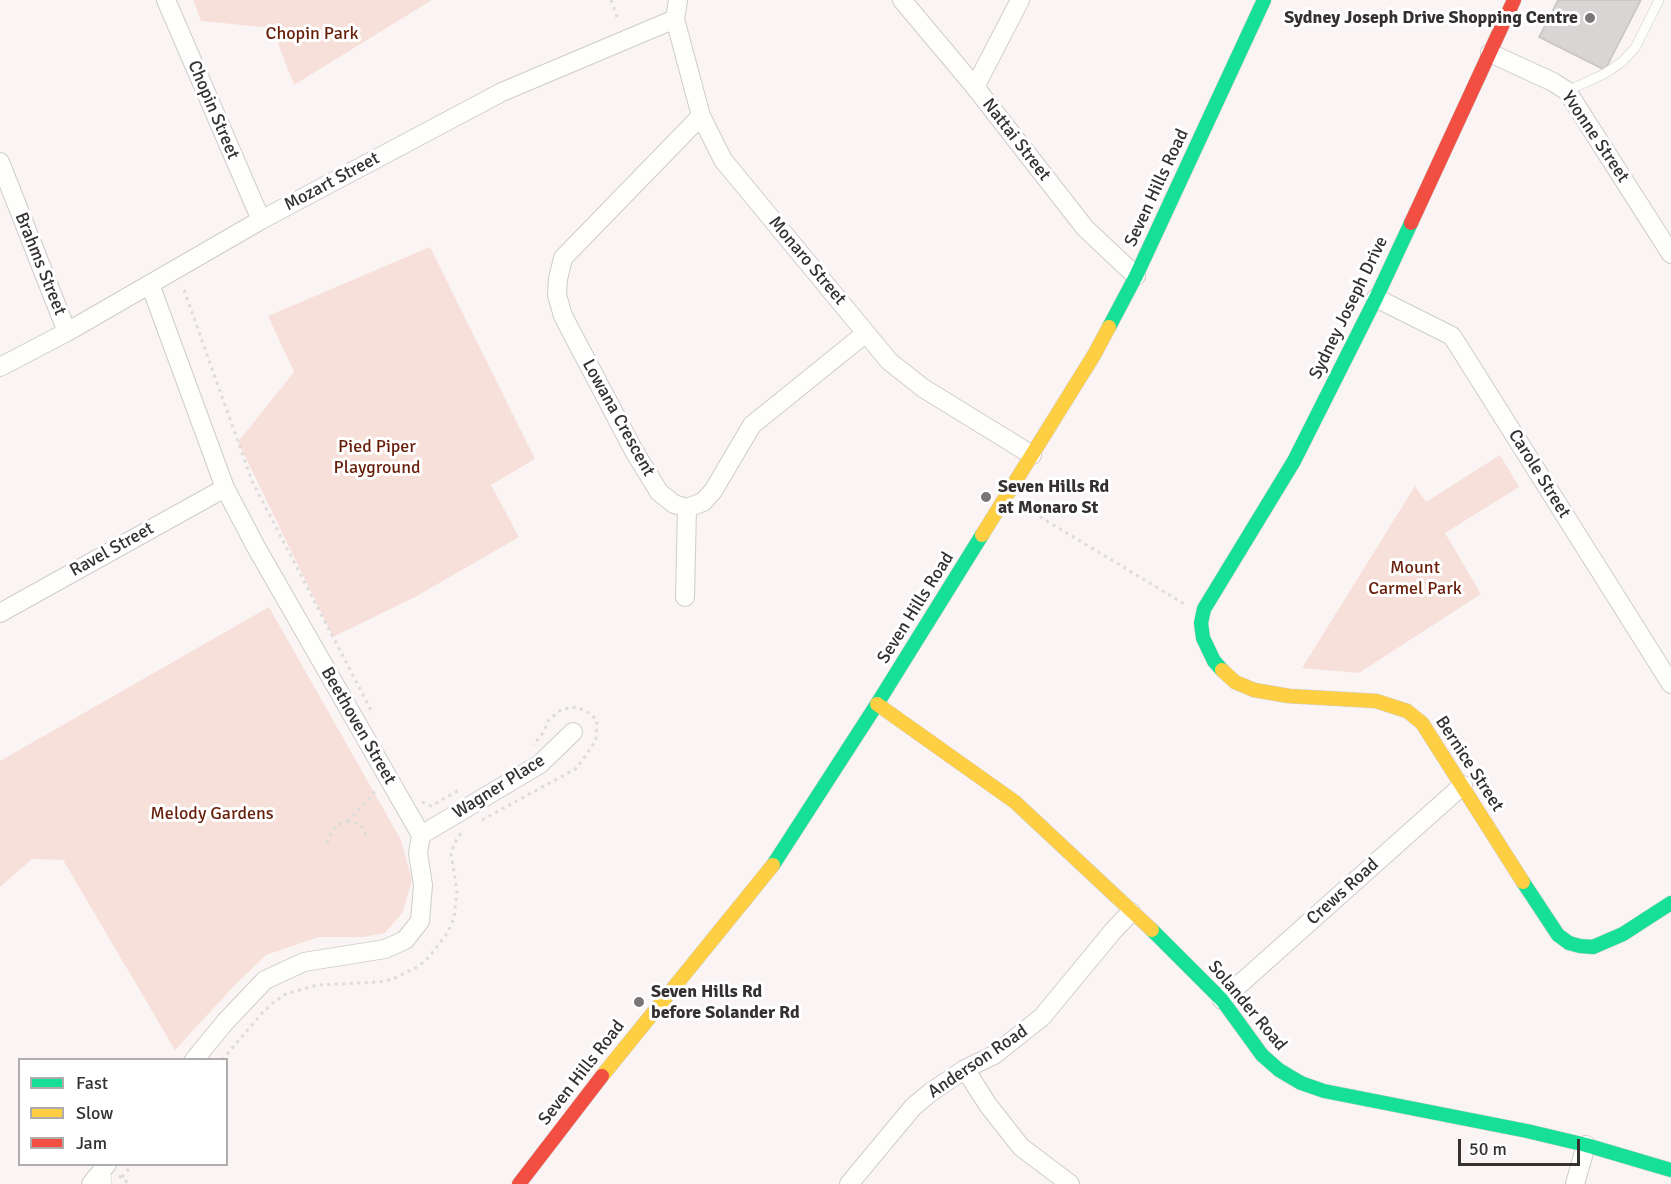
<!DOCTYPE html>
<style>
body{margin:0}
#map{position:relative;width:1671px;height:1184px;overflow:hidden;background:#faf5f4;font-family:Signika,sans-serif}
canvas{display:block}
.legend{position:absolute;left:18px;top:1058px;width:210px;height:108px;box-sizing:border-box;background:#fff;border:2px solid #aeadac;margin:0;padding:8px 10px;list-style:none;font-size:18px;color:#343130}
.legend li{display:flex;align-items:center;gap:12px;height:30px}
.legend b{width:30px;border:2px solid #aeadac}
.scale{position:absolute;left:1458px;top:1139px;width:122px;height:27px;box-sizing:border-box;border:3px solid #343130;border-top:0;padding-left:8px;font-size:18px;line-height:21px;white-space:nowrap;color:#343130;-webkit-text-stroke:4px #fff;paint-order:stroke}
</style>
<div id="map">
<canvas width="1671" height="1184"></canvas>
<ul class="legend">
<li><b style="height:8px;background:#16e098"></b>Fast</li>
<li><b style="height:8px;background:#ffcf43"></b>Slow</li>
<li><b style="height:8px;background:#f24e42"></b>Jam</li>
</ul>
<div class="scale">50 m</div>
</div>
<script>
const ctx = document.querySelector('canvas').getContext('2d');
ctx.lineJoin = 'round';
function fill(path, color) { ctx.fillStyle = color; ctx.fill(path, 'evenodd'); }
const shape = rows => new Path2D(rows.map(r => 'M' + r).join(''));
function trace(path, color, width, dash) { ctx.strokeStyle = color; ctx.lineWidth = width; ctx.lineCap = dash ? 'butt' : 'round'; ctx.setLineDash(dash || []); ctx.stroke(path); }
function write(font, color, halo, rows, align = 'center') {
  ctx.font = font + ' Signika,sans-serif'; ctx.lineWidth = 6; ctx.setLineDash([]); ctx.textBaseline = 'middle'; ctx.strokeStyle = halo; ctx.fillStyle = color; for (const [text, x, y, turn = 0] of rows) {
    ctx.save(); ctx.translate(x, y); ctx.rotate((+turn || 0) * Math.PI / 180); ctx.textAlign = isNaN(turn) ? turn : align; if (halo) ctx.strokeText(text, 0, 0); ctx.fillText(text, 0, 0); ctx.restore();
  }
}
fill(shape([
 [193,0,432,0,294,85,272,28,201,21],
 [430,247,535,459,491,485,519,537,417,596,333,637,238,442,294,372,268,316],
 [1500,455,1519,487,1445,533,1481,594,1359,673,1302,668,1415,486,1426,502],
 [269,607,401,840,412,880,403,912,385,933,363,937,319,937,266,955,234,986,175,1050,63,860,32,859,0,887,0,761]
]), '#f8e0da');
const building = shape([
 [1558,0,1641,0,1605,70,1539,37,1558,0]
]);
fill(building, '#d8d5d4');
trace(building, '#c6c3c2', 1.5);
const lane = shape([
 [1567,91,1604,74,1622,62,1635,48,1659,0],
 [105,1167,107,1184]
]);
const street = shape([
 [166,0,261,220],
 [678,0,675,19,701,116,723,160,889,361,923,388,1032,455],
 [902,0,975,87,1085,228,1136,276],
 [1490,53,1553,82,1567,91,1671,254],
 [975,87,1020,0],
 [701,116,563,258,558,279,557,295,563,316,634,451,659,492,674,504,687,508,703,502,713,491,752,425,866,333],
 [0,162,67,332],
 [150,284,225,488,256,547,421,835,418,853,423,885,420,921,405,940,385,949,304,962,265,980,226,1021,194,1060],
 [1376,298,1452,336,1671,684],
 [0,367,67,332,261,220,502,92,675,19],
 [685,597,687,508],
 [0,613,225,488],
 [421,835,540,764,573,732],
 [1222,1000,1463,785],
 [965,1069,988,1105,1021,1147,1070,1184],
 [91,1184,107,1164],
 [849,1184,913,1107,931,1092,965,1069,994,1055,1042,1017,1113,931,1131,912],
 [1575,1184,1586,1145]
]);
const fast = shape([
 [1109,327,1136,276,1264,0],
 [1222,670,1214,661,1203,638,1201,623,1204,609,1294,461,1376,298,1411,223],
 [773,865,877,704,982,535],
 [1523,882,1558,935,1569,943,1580,946,1593,947,1623,934,1671,903],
 [1152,930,1222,1000,1262,1055,1279,1070,1301,1083,1324,1091,1527,1131,1586,1145,1671,1170]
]);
const slow = shape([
 [982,535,1094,355,1109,327],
 [1222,670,1235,682,1254,690,1289,696,1376,701,1407,711,1422,723,1523,882],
 [877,704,1015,802,1152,930],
 [602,1076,773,865]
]);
const jam = shape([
 [1411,223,1514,0],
 [519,1184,602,1076]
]);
trace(lane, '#cfcccb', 10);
trace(street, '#cfcccb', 20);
trace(fast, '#cfcccb', 15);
trace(slow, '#cfcccb', 15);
trace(jam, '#cfcccb', 15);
trace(shape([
 [611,0,617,17],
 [184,290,252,481,373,714],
 [1027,509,1186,605],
 [422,802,431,806,461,789],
 [482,820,577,768,596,740,597,720,585,710,572,707,559,711,548,721,543,733,533,745],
 [366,835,361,825,349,821,376,790],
 [327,843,332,831,340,824,349,821],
 [222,1060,263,1012,274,1002,286,994,317,985,380,982,393,979,419,966,429,957,448,932,454,918,457,891,451,854,454,844,463,830],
 [119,1176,130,1184],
 [122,1177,133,1164]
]), '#dddcdb', 3, [3, 4.5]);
trace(lane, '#fefefd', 9);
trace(street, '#fefefd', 18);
trace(fast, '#16e098', 14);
trace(slow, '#ffcf43', 14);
trace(jam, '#f24e42', 14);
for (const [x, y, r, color] of [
 [1590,18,6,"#797675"],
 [986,497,6,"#797675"],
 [639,1002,6,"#797675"]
]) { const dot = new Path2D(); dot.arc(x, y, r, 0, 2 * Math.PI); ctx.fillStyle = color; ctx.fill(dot); trace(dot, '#fff', 2); }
write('bold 18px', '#343130', '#fff', [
 ["Sydney Joseph Drive Shopping Centre",1578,18,"right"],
 ["Seven Hills Rd",998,487],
 ["at Monaro St",998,508],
 ["Seven Hills Rd",651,992],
 ["before Solander Rd",651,1013]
], 'left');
write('18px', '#671f0a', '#fff', [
 ["Chopin Park",312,34],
 ["Pied Piper",377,447],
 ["Playground",377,468],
 ["Mount",1415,568],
 ["Carmel Park",1415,589],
 ["Melody Gardens",212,814]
]);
write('18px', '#343130', '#fff', [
 ["Chopin Street",213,110,67],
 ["Yvonne Street",1595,137,56],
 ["Nattai Street",1016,140,52],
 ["Mozart Street",332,182,-28],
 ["Seven Hills Road",1157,188,-65],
 ["Monaro Street",807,261,50],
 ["Brahms Street",40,264,68],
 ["Sydney Joseph Drive",1349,308,-64],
 ["Lowana Crescent",618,418,61],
 ["Carole Street",1539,474,58],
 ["Ravel Street",112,550,-29],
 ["Seven Hills Road",916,608,-58],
 ["Beethoven Street",358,726,60],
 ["Bernice Street",1469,764,57],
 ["Wagner Place",499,787,-32],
 ["Crews Road",1343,892,-42],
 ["Solander Road",1247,1006,50],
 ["Anderson Road",978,1062,-34],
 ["Seven Hills Road",582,1073,-52]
]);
</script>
